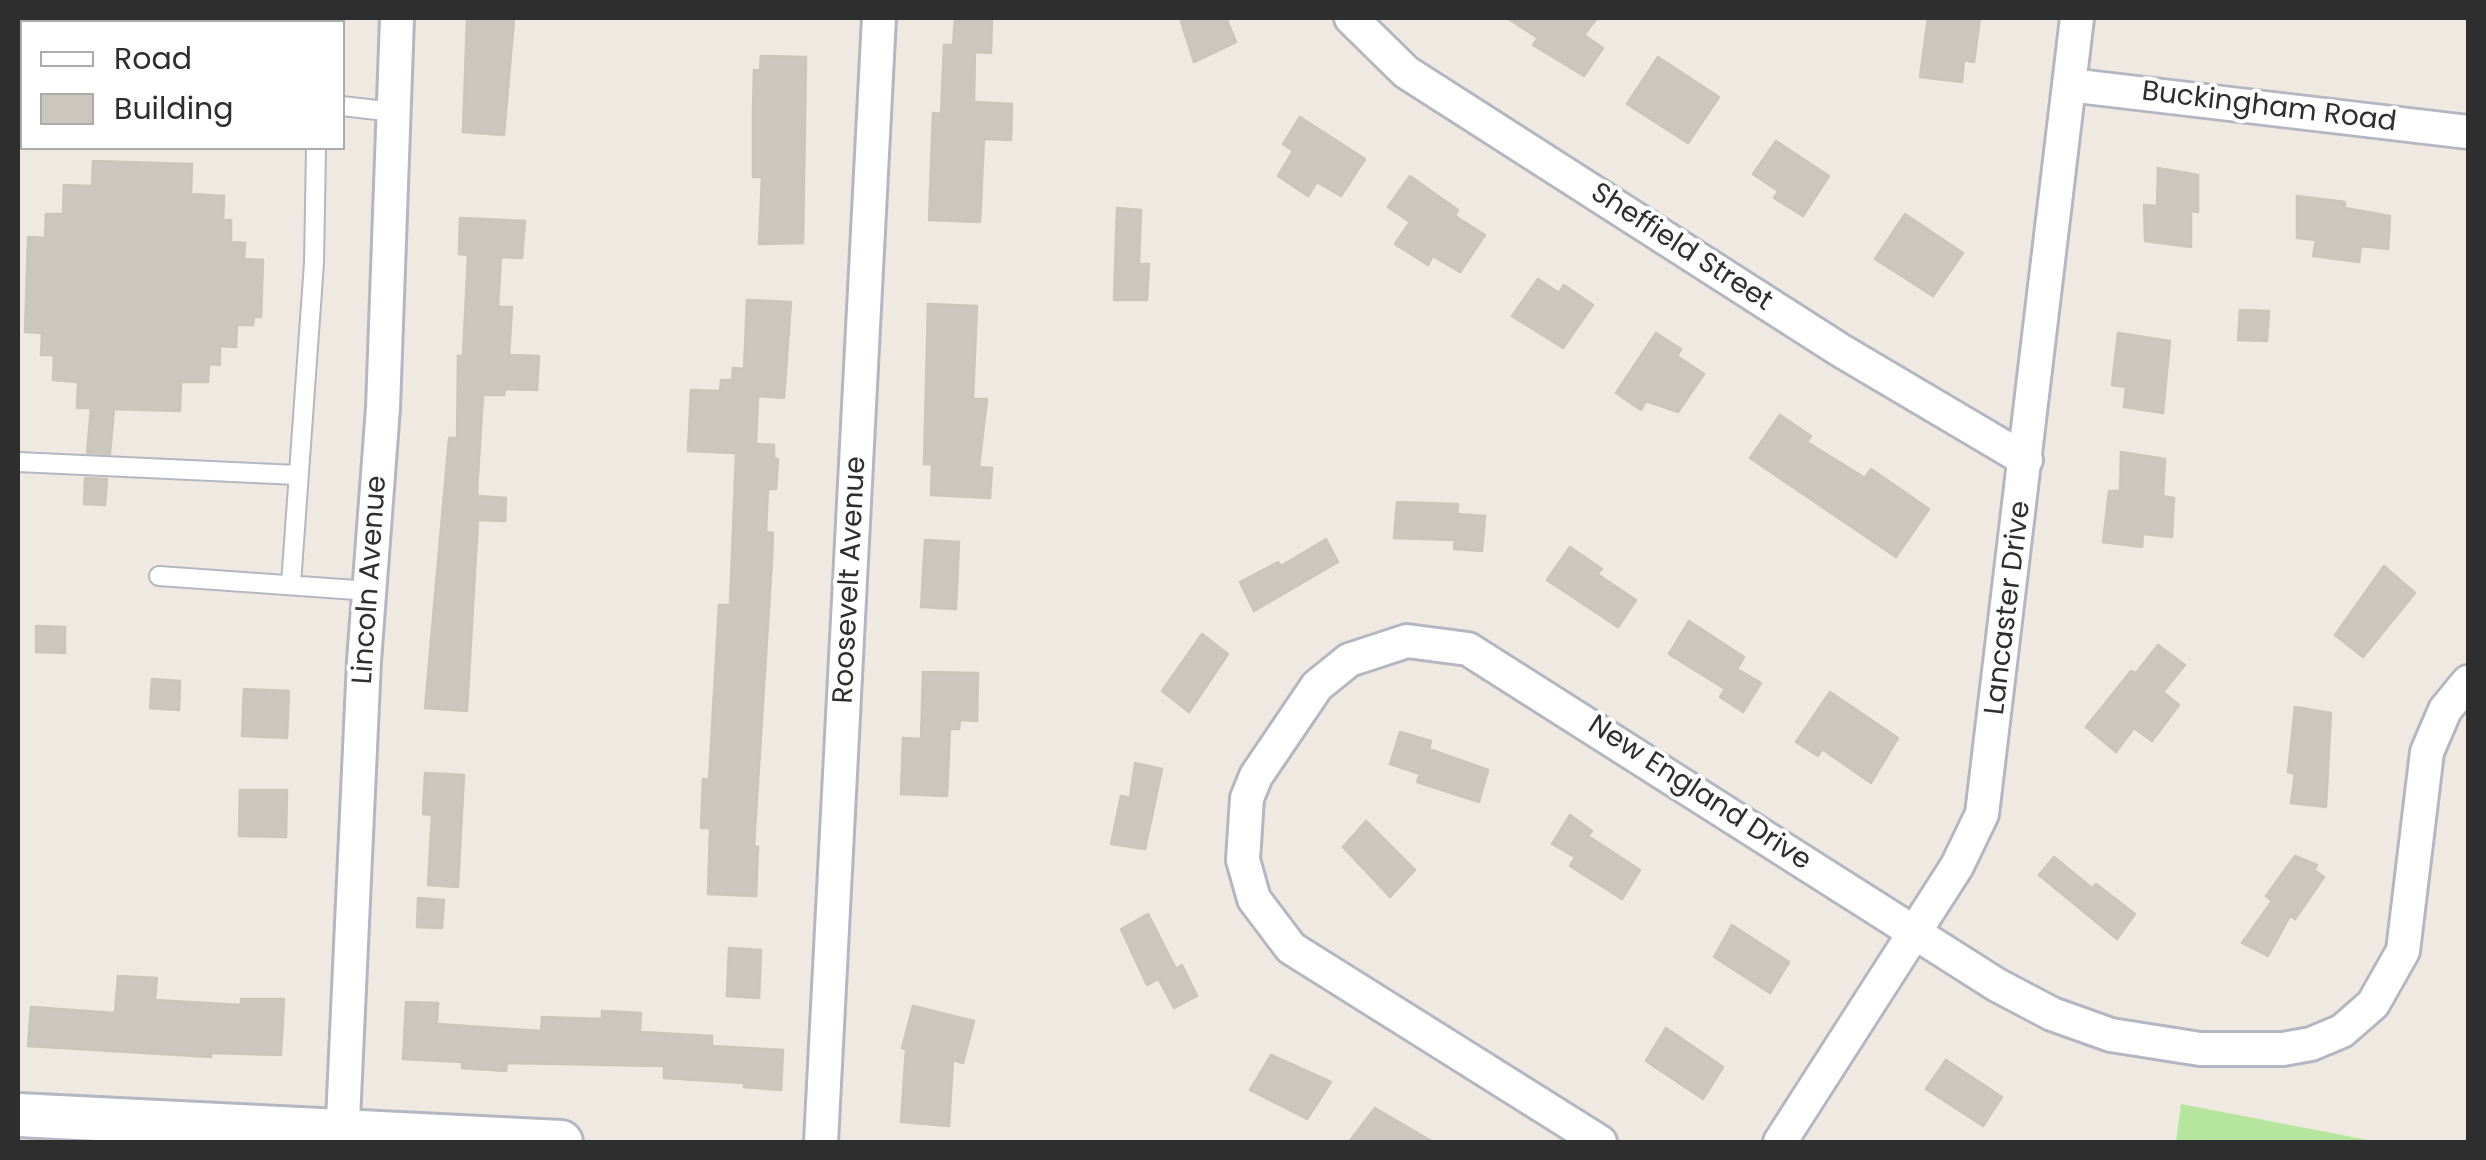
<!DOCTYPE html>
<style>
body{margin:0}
#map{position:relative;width:2486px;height:1160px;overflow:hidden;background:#efe9e1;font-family:Poppins,sans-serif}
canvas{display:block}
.frame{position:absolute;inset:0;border:20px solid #2e2e2e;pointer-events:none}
.legend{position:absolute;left:20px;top:20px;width:325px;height:130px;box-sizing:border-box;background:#fff;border:2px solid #ababab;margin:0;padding:12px 18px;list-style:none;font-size:30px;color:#2e2e2e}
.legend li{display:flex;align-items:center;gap:20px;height:50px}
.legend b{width:50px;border:2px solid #ababab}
</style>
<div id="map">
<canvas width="2486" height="1160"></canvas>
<div class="frame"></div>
<ul class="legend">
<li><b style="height:12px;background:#fff"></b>Road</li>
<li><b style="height:28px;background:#cbc7bf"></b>Building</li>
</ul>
</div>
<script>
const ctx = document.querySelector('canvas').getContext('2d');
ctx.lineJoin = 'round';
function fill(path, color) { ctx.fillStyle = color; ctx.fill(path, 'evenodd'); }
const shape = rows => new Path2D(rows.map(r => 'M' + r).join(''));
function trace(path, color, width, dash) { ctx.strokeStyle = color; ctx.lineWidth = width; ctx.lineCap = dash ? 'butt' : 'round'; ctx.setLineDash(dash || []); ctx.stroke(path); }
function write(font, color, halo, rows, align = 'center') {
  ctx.font = font + ' Poppins,sans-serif'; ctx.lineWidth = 8; ctx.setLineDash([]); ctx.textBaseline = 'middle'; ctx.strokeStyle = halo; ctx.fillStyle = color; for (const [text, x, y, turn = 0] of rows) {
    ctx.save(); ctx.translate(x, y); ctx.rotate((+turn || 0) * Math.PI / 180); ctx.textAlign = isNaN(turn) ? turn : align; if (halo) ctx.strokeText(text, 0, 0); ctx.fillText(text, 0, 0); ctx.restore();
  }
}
fill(shape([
 [2181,1104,2378,1142,2176,1142]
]), '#b6e59e');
const building = shape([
 [467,18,514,19,504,135,463,132,467,18],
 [955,18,992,18,991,53,975,52,974,102,1012,104,1011,140,984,139,980,222,929,220,933,113,941,114,944,45,953,45,955,18],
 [1180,18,1226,18,1236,42,1194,62,1180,18],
 [1507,18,1597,18,1584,35,1603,48,1584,76,1533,45,1538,38,1507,18],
 [1928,18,1980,18,1974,62,1964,60,1962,82,1920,77,1928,18],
 [761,56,806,57,803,243,759,244,762,177,753,177,753,108,754,70,760,71,761,56],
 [1658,57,1719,97,1688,143,1627,104,1658,57],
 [1300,117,1365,159,1341,196,1317,182,1308,196,1278,176,1293,151,1283,144,1300,117],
 [1776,141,1829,176,1803,216,1774,198,1778,191,1753,174,1776,141],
 [93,161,192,164,191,194,224,196,223,220,231,220,231,242,245,243,244,259,263,260,261,317,254,317,253,325,237,325,236,347,220,346,220,365,209,364,208,382,181,382,180,411,114,409,110,454,87,453,91,408,77,408,78,382,53,380,54,355,41,355,42,333,25,332,28,237,45,238,46,214,63,214,64,185,92,186,93,161],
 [2158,168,2198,175,2198,212,2191,211,2191,247,2145,241,2144,205,2157,206,2158,168],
 [1410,176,1458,210,1455,216,1485,235,1460,272,1433,256,1428,265,1395,244,1410,222,1388,207,1410,176],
 [2297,196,2345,202,2345,208,2390,216,2388,249,2361,246,2359,262,2313,256,2316,240,2297,238,2297,196],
 [1117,208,1141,210,1139,264,1149,264,1147,300,1114,300,1117,208],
 [1905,214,1963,253,1933,296,1875,259,1905,214],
 [460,218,525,221,522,258,501,257,498,307,512,307,509,355,539,356,537,390,505,389,504,395,483,395,477,492,478,496,506,498,505,521,478,520,467,711,425,708,449,438,457,438,458,356,463,356,468,255,459,254,460,218],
 [1538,279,1559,293,1564,285,1593,305,1563,348,1512,316,1538,279],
 [747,300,791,302,784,398,758,396,756,444,774,445,774,459,778,459,776,489,768,489,766,532,773,533,772,560,754,846,758,847,756,896,708,894,710,828,701,828,703,779,709,780,719,605,730,605,736,453,688,451,691,390,720,391,721,380,732,380,733,368,744,369,747,300],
 [928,304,977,306,973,399,987,399,979,467,992,468,990,498,931,495,932,464,924,464,928,304],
 [2240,310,2269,311,2267,341,2238,340,2240,310],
 [1656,333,1681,349,1677,356,1704,374,1678,412,1646,401,1641,410,1616,393,1656,333],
 [2118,333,2170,341,2163,413,2124,407,2126,387,2112,385,2118,333],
 [1780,415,1811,436,1807,442,1865,478,1871,469,1929,509,1896,557,1750,458,1780,415],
 [2121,452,2165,459,2163,496,2174,498,2172,537,2143,534,2142,547,2103,542,2109,491,2120,491,2121,452],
 [85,478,107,479,105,505,84,504,85,478],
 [1397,502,1458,504,1457,514,1485,516,1482,551,1454,549,1455,540,1394,538,1397,502],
 [1326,539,1338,562,1254,611,1240,582,1278,562,1281,566,1326,539],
 [925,540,959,542,956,609,921,607,925,540],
 [1570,547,1602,569,1597,574,1636,600,1618,627,1547,580,1570,547],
 [2384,566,2415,593,2363,657,2335,635,2384,566],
 [1689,621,1744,657,1737,669,1761,683,1743,712,1720,697,1725,689,1669,654,1689,621],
 [36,626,65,627,65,653,36,652,36,626],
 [1202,634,1228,654,1189,712,1162,691,1202,634],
 [2158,645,2185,665,2163,692,2179,705,2152,741,2134,728,2116,752,2086,727,2131,671,2136,673,2158,645],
 [923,672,978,673,977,721,960,720,959,729,950,729,947,796,901,794,903,738,921,739,923,672],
 [152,679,180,681,179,710,150,708,152,679],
 [244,689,289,691,287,738,242,736,244,689],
 [1830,692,1898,738,1871,783,1822,749,1818,756,1796,742,1830,692],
 [2295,707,2331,713,2326,807,2291,803,2295,774,2288,772,2295,707],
 [1400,732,1431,741,1429,749,1488,770,1479,802,1417,782,1420,774,1390,764,1400,732],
 [1135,763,1162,769,1145,849,1111,844,1121,796,1130,798,1135,763],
 [425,773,464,775,458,887,428,885,432,815,423,814,425,773],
 [240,790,287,790,286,837,239,836,240,790],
 [1570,815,1592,831,1588,836,1640,870,1622,899,1570,866,1575,857,1552,844,1570,815],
 [1366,821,1415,870,1390,897,1343,847,1366,821],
 [2295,856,2317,865,2314,870,2324,877,2295,919,2290,916,2268,956,2242,943,2272,901,2266,896,2295,856],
 [2054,857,2092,888,2096,884,2135,914,2117,939,2039,875,2054,857],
 [418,898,444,900,442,928,417,927,418,898],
 [1148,914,1176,969,1182,965,1197,996,1174,1008,1159,980,1164,976,1147,985,1121,929,1148,914],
 [1732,925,1789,962,1770,993,1714,957,1732,925],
 [729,948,761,950,759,998,727,996,729,948],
 [118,976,157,978,155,1000,241,1005,241,999,284,999,281,1055,211,1053,211,1057,28,1046,31,1007,115,1013,118,976],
 [406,1002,438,1003,437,1024,541,1031,542,1017,602,1019,602,1011,641,1013,640,1032,712,1036,712,1046,783,1050,781,1090,744,1087,744,1083,664,1078,664,1066,507,1063,506,1071,462,1068,462,1062,403,1059,406,1002],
 [913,1006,974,1021,963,1063,953,1060,949,1126,901,1122,906,1049,902,1048,913,1006],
 [1666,1028,1723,1067,1703,1099,1646,1061,1666,1028],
 [1271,1055,1331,1082,1307,1119,1250,1090,1271,1055],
 [1946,1060,2002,1097,1983,1126,1926,1089,1946,1060],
 [1375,1108,1433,1142,1349,1142,1375,1108]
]);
fill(building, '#cbc7bf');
trace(building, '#cbc5ba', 2.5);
const service = shape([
 [319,22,319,18],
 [18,96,22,96],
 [342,106,394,112],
 [18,462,297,475],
 [159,576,370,591],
 [291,584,314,263,316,148]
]);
const minor = shape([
 [1351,18,1406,72,1840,350,2026,460],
 [2069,85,2468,132],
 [342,1142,364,661,383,408,397,18],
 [821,1142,879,18],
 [1600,1142,1291,948,1254,899,1243,860,1247,798,1256,776,1317,686,1349,660,1407,641,1468,649,1997,985,2052,1014,2111,1035,2200,1049,2283,1049,2311,1044,2342,1031,2373,1004,2403,951,2427,752,2445,710,2468,682],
 [1780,1142,1957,866,1982,814,2077,18]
]);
const tertiary = shape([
 [18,1115,561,1142]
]);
trace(service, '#b4b7c1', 22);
trace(minor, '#b4b7c1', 38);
trace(tertiary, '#b4b7c1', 48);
trace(service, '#fff', 18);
trace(minor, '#fff', 32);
trace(tertiary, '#fff', 42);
write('28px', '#2e2e2e', '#fff', [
 ["Buckingham Road",2269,108,7],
 ["Sheffield Street",1681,248,33],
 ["Lincoln Avenue",371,580,-86],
 ["Roosevelt Avenue",851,580,-87],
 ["Lancaster Drive",2009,608,-83],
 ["New England Drive",1699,794,33]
]);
</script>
